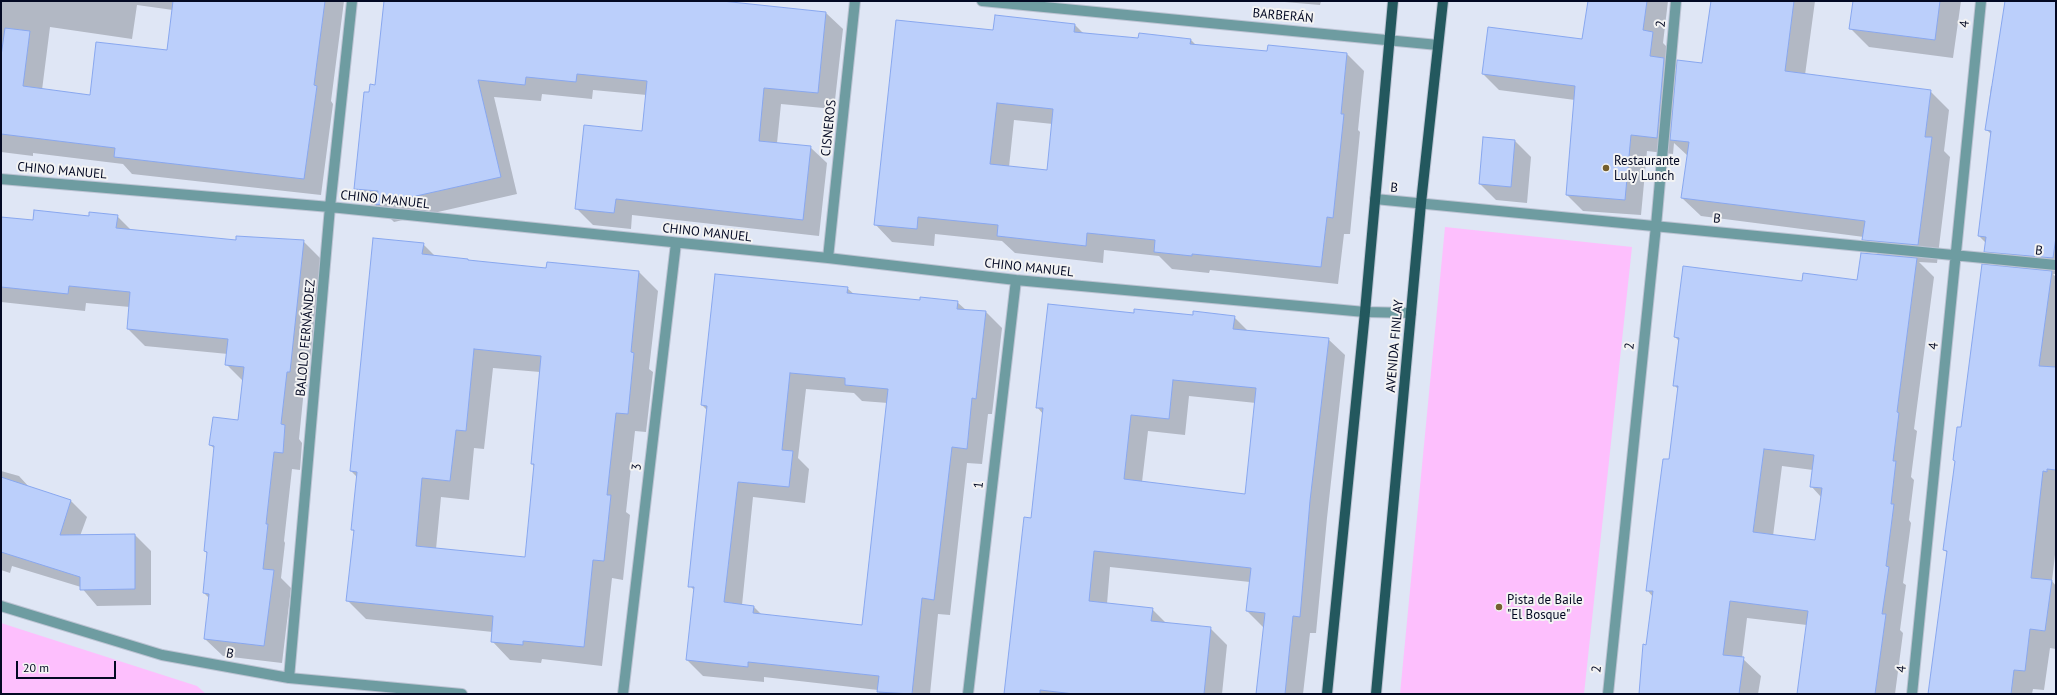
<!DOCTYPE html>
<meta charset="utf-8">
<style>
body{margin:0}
#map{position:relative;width:2057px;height:695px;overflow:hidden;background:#dfe6f5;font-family:"PT Sans",sans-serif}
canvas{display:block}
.frame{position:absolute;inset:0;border:2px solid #030923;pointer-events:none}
.scale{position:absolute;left:16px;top:661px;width:100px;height:18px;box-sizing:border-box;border:2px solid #030923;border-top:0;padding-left:5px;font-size:12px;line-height:14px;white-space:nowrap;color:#030923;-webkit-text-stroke:3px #f3f3f3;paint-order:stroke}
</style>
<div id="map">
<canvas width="2057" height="695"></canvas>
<div class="frame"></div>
<div class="scale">20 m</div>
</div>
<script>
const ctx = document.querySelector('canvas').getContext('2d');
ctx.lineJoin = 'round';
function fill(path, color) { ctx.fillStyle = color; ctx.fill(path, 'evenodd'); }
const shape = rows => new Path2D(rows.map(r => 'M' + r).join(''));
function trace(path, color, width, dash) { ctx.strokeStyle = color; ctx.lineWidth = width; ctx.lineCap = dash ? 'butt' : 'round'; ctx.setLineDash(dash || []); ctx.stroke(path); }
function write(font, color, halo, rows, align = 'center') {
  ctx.font = font + ' "PT Sans",sans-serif'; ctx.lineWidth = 4; ctx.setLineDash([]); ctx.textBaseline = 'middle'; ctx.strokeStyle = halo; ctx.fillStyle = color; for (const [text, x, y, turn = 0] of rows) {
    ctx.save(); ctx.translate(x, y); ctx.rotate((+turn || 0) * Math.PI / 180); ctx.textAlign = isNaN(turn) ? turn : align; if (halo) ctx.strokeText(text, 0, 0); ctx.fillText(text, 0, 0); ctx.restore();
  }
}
fill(shape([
 [1445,227,1632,247,1584,694,1400,694],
 [1,623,197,686,206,694,1,694]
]), '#fdbffd');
fill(shape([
 [1,1,344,1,331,101,333,104,321,195,132,174,123,164,33,153,33,156,1,152],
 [137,5,173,10,168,51,91,96,42,90,50,27,132,39],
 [385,1,713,1,826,13,843,29,834,109,781,104,777,143,810,147,827,163,819,236,632,215,631,229,593,225,576,208,643,132,647,95,593,90,592,99,542,94,541,101,494,97,517,194,394,222,378,206,372,205,355,188,370,93,376,86],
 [1273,1,1321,1,1320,5],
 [1589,1,1668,1,1663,43,1669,49,1667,62,1677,72,1703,64,1712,1,1815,1,1805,75,1930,91,1949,110,1944,151,1950,157,1937,263,1919,262,1934,277,1914,429,1917,431,1911,477,1914,480,1909,520,1911,523,1903,583,1906,585,1900,630,1903,633,1895,694,1798,694,1807,625,1747,618,1742,658,1761,676,1758,694,1640,694,1653,597,1647,590,1669,460,1679,390,1674,385,1680,342,1675,337,1803,282,1858,281,1879,255,1863,239,1864,237,1701,216,1682,198,1688,156,1674,143,1673,154,1647,151,1641,215,1583,211,1567,195,1575,100,1499,90,1483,74,1583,40],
 [1782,466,1813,470,1811,486,1821,497,1816,541,1773,536],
 [1854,1,1961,1,1953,58,1869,47,1850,28],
 [2006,1,2056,1,2056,274,2053,274,2056,277,2056,546,2052,581,2056,586,2056,649,2050,648,2044,690,2033,689,2032,694,1929,694,1948,553,1944,550,1962,428,2001,267,1985,251,1986,243,1979,236,1992,135,1986,129,1991,86,1994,86],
 [1075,25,1083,33,1139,39,1191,40,1196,45,1268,53,1347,54,1364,71,1358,130,1360,132,1350,234,1344,234,1338,284,1210,270,1209,273,1172,269,1159,256,1104,250,1103,263,1015,253,1002,241,935,234,934,246,892,242,875,224,994,31],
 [1014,120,1053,124,1048,172,1009,167],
 [1484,138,1515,141,1531,157,1527,203,1496,200,1480,184],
 [117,216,132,231,237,241,303,241,321,259,307,389,304,389,299,439,302,443,300,470,292,469,284,541,285,543,281,578,291,588,282,663,223,656,205,639,209,598,204,593,208,555,205,551,215,449,210,445,239,421,244,382,226,364,228,354,145,346,128,329,130,307,86,303,85,311,1,302,1,217,34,221],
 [423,244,436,257,469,262,547,269,639,272,658,291,649,369,653,372,646,432,635,431,626,512,630,515,623,580,612,578,602,666,542,659,541,663,510,660,492,641,493,632,366,619,347,600,355,532,352,530,357,477,351,471],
 [493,368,540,372,532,464,535,467,526,558,436,549,441,497,469,500,474,448,484,449],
 [847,288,855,295,921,301,957,302,966,310,986,312,1002,328,992,414,988,414,982,464,967,463,950,615,938,614,930,694,880,694,878,690,764,677,764,682,703,676,687,660,695,591,690,586,707,410,702,405],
 [806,389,854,393,862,401,888,403,863,626,762,615,754,607,742,605,753,497,805,503,809,469,798,458],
 [1135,314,1234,317,1248,331,1328,339,1345,355,1327,518,1316,633,1310,633,1303,694,1257,694,1264,628,1247,611,1250,582,1110,567,1107,604,1152,609,1167,624,1210,628,1227,645,1222,694,1005,694,1032,519,1043,414,1037,407],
 [1189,396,1256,403,1246,495,1142,482,1148,431,1185,435],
 [1,471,19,476,30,488,70,500,87,517,80,536,135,535,151,551,151,605,97,606,81,587,12,566,10,573,1,570]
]), '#0003');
const building = shape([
 [173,1,325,1,314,85,317,86,304,179,114,157,115,148,1,134,1,56,5,28,30,31,23,86,90,95,96,42,167,50,173,1],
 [384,1,722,1,826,12,818,93,764,88,759,141,811,146,803,220,616,199,614,213,575,209,584,125,642,131,647,81,577,74,576,82,526,77,525,85,478,80,501,177,376,205,378,191,354,189,364,92,369,92,370,84,375,85,384,1],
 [1588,1,1647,1,1643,30,1653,32,1650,56,1664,58,1657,138,1631,135,1625,200,1566,195,1575,86,1482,74,1488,27,1582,39,1588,1],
 [1711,1,1794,1,1785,71,1931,90,1925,137,1932,137,1918,245,1862,240,1865,221,1681,198,1689,142,1670,140,1677,60,1702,63,1711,1],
 [1853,1,1940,1,1935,40,1849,29,1853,1],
 [2005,1,2056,1,2056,237,2053,258,1984,252,1986,237,1978,236,1991,131,1985,130,2005,1],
 [995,15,1075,24,1074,32,1138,38,1139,33,1191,39,1190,44,1267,51,1268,45,1347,53,1341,114,1344,114,1333,218,1327,217,1321,267,1192,254,1192,256,1154,252,1155,240,1087,233,1086,246,997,236,998,225,918,217,917,229,874,225,896,20,993,30,995,15],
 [997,103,1053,109,1047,170,990,164,997,103],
 [1483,137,1515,140,1511,187,1479,184,1483,137],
 [34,210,89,216,89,212,118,215,116,228,236,240,236,236,304,240,290,372,287,372,281,424,285,425,283,453,274,452,266,524,268,524,263,569,274,570,264,646,204,639,209,594,203,593,207,552,204,551,214,446,209,445,213,417,238,420,244,367,225,365,228,339,127,329,130,292,69,286,68,294,1,287,1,217,33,220,34,210],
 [373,238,424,243,422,254,468,259,468,260,546,268,547,262,639,271,631,352,634,353,628,414,616,413,607,495,611,495,604,561,593,560,584,647,523,641,523,645,491,642,493,616,346,601,354,530,351,530,357,472,350,471,373,238],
 [474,349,541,356,531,464,534,464,525,557,416,546,422,478,450,481,456,430,466,431,474,349],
 [1861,253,1917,258,1897,412,1899,413,1893,461,1896,461,1891,504,1894,504,1886,566,1889,567,1882,614,1886,614,1875,694,1797,694,1808,611,1730,601,1723,655,1744,657,1739,694,1639,694,1643,644,1646,645,1653,591,1646,591,1655,520,1663,459,1669,459,1678,386,1673,386,1679,338,1674,337,1683,266,1802,281,1803,273,1857,280,1861,253],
 [1764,449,1814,455,1810,487,1822,488,1815,540,1753,532,1764,449],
 [1982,264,2052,271,2039,366,2056,367,2056,470,2047,469,2047,472,2043,471,2031,578,2052,580,2045,631,2030,629,2025,671,2014,670,2011,694,1928,694,1947,551,1943,550,1955,461,1953,460,1957,427,1961,427,1982,264],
 [715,274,848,287,847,293,920,300,920,297,958,301,957,309,986,311,976,399,972,398,967,449,952,447,934,600,922,598,912,694,877,692,879,676,748,662,748,667,686,660,694,587,688,587,707,406,701,405,715,274],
 [790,373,845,378,845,385,888,389,862,625,753,613,754,606,724,602,738,482,789,487,793,451,782,450,790,373],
 [1048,304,1134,313,1134,309,1193,315,1193,311,1235,316,1233,329,1329,338,1310,501,1300,617,1293,616,1285,694,1256,694,1265,613,1246,611,1251,568,1094,551,1089,601,1153,608,1151,621,1211,627,1204,694,1074,694,1040,690,1040,694,1004,694,1024,517,1031,518,1043,408,1036,408,1048,304],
 [1173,380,1256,388,1245,494,1124,479,1131,415,1169,419,1173,380],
 [1,477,71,500,60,535,135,534,135,589,80,590,80,577,1,552,1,477]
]);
fill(building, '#bbcffb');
trace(building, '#88a7ef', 1);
const minor = shape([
 [982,1,1438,45],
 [1,179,330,207,828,258,1016,280,1365,312,1411,313],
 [1375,199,2056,265],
 [828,258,855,1],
 [1,606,162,655,289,678,462,694],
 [289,678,330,207,352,1],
 [623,694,676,243],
 [968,694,1016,280],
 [1608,694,1656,226,1676,1],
 [1912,694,1981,1]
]);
const major = shape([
 [1327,694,1365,312,1393,1],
 [1376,694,1421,203,1443,1]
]);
trace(minor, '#bcc3d3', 12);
trace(major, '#bcc3d3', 12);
trace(minor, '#6e9ca1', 10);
trace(major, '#23585e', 10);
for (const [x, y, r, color] of [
 [1606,168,4,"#745f2e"],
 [1499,607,4,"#745f2e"]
]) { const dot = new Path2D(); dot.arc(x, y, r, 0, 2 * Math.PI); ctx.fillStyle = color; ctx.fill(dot); trace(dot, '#f3f3f3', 1.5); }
write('13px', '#030923', '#f3f3f3', [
 ["BARBERÁN",1283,16,5],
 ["2",1661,24,-85],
 ["4",1965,24,-84],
 ["CISNEROS",829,128,-84],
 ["CHINO MANUEL",62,171,5],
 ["B",1394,188,5],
 ["CHINO MANUEL",385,200,6],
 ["B",1717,219,6],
 ["CHINO MANUEL",707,233,6],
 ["B",2039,251,6],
 ["CHINO MANUEL",1029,268,6],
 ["BALOLO FERNÁNDEZ",306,338,-85],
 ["AVENIDA FINLAY",1395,346,-85],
 ["2",1630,346,-84],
 ["4",1934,346,-84],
 ["3",637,467,-83],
 ["1",979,485,-83],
 ["B",230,654,10],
 ["2",1597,669,-84],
 ["4",1902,669,-84]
]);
write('13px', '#030923', '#f3f3f3', [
 ["Restaurante",1614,161],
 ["Luly Lunch",1614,176],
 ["Pista de Baile",1507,600],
 ["\"El Bosque\"",1507,615]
], 'left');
</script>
